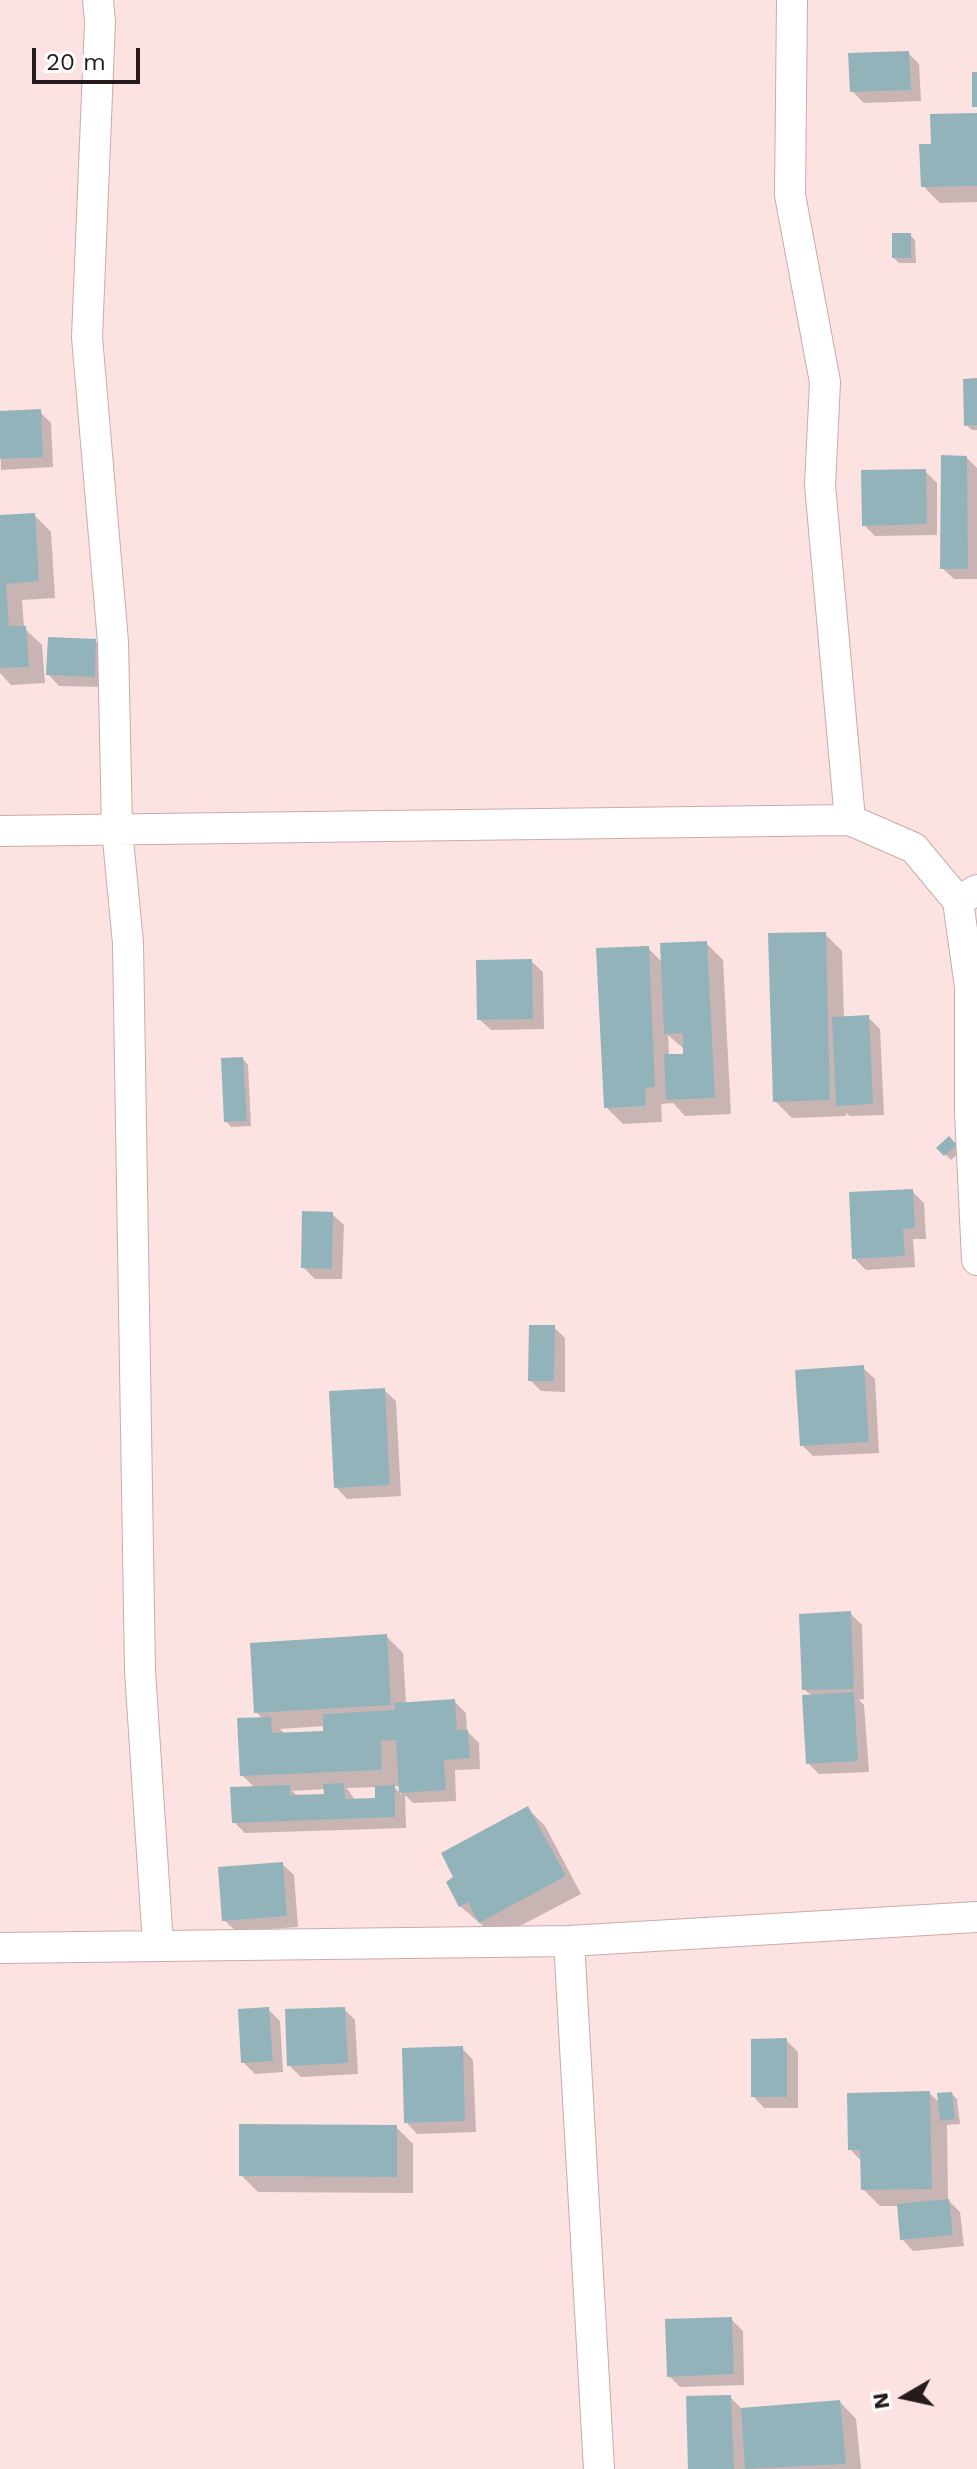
<!DOCTYPE html>
<style>
body{margin:0}
#map{position:relative;width:977px;height:2469px;overflow:hidden;background:#fce2e1;font-family:"Work Sans",sans-serif}
canvas{display:block}
.north{position:absolute;left:865px;top:2357px;width:80px;height:80px;-webkit-text-stroke:6px #fff;paint-order:stroke;rotate:261deg;font-size:22px;font-weight:700;line-height:32px;text-align:center;color:#261b1b}
.north::after{content:'';display:block;margin:auto;width:28px;height:36px;background:#261b1b;clip-path:polygon(50% 0,100% 100%,50% 72%,0 100%)}
.scale{position:absolute;left:32px;top:48px;width:108px;height:36px;box-sizing:border-box;border:4px solid #261b1b;border-top:0;padding-left:10px;font-size:24px;line-height:28px;white-space:nowrap;color:#261b1b;-webkit-text-stroke:6px #fff;paint-order:stroke}
</style>
<div id="map">
<canvas width="977" height="2469"></canvas>
<div class="north">N</div>
<div class="scale">20 m</div>
</div>
<script>
const ctx = document.querySelector('canvas').getContext('2d');
ctx.lineJoin = 'round';
function fill(path, color) { ctx.fillStyle = color; ctx.fill(path, 'evenodd'); }
const shape = rows => new Path2D(rows.map(r => 'M' + r).join(''));
function trace(path, color, width, dash) { ctx.strokeStyle = color; ctx.lineWidth = width; ctx.lineCap = dash ? 'butt' : 'round'; ctx.setLineDash(dash || []); ctx.stroke(path); }
fill(shape([
 [908,53,919,64,921,101,864,103,852,91],
 [977,115,977,202,940,203,923,186,934,146],
 [910,235,915,240,916,263,899,263,894,258],
 [977,380,977,430,972,430,966,425],
 [40,412,51,423,53,467,1,470,0,413],
 [967,458,977,468,977,579,954,579,942,568],
 [925,471,937,483,937,535,875,536,864,525],
 [34,515,51,532,55,598,22,600,24,628,42,645,45,683,11,685,0,673,0,517],
 [95,641,106,652,105,687,59,686,48,674],
 [825,934,842,951,844,1018,868,1017,880,1029,884,1115,850,1116,846,1113,846,1116,792,1118,775,1101],
 [706,943,723,960,731,1114,685,1116,673,1103,661,1104,662,1122,623,1124,606,1107,648,948,663,963],
 [668,1035,685,1050,686,1056,669,1056],
 [531,961,543,972,544,1029,491,1030,479,1019],
 [243,1059,248,1065,251,1126,231,1127,226,1121],
 [949,1139,961,1151,951,1160,939,1148],
 [912,1191,924,1203,926,1239,913,1239,915,1267,866,1270,854,1258],
 [332,1214,344,1225,342,1279,315,1279,303,1267],
 [554,1327,565,1338,565,1392,541,1391,530,1380],
 [863,1368,875,1379,879,1453,813,1456,802,1445],
 [384,1390,396,1401,401,1496,347,1499,336,1487],
 [850,1613,862,1625,864,1699,859,1700,864,1705,869,1772,819,1774,808,1763,812,1696,804,1689],
 [386,1636,403,1653,406,1704,454,1701,466,1713,467,1731,479,1743,480,1769,455,1770,456,1801,413,1803,405,1795,406,1828,245,1833,234,1822,255,1788,242,1775,263,1719,256,1712],
 [325,1726,326,1733,286,1735,280,1729],
 [393,1786,401,1786,402,1795],
 [377,1787,377,1800,355,1800,347,1788],
 [326,1789,326,1796,299,1797,292,1791],
 [528,1809,545,1826,581,1894,497,1938,460,1906],
 [282,1864,294,1875,298,1927,236,1931,224,1920],
 [268,2009,280,2021,283,2072,255,2074,243,2062],
 [344,2009,355,2020,358,2074,301,2077,289,2065],
 [786,2040,798,2052,798,2108,764,2108,753,2096],
 [462,2048,473,2060,476,2132,417,2134,406,2122],
 [929,2093,940,2103,952,2094,957,2099,960,2124,947,2125,948,2200,960,2212,964,2246,913,2251,902,2239,899,2206,880,2206,863,2189,862,2162,850,2149],
 [396,2127,413,2144,413,2193,258,2192,241,2175],
 [731,2319,743,2331,744,2385,680,2387,669,2376],
 [730,2397,743,2410,840,2402,856,2419,861,2469,690,2469]
]), '#0003');
fill(shape([
 [909,51,911,90,850,92,848,53],
 [972,72,977,72,977,107,972,107],
 [977,113,977,186,921,187,919,144,931,144,930,114],
 [892,233,911,233,911,258,892,258],
 [977,378,977,425,964,426,963,379],
 [41,409,43,457,0,459,0,411],
 [941,455,967,456,968,569,940,569],
 [926,469,927,524,862,526,861,470],
 [35,513,39,581,6,584,9,626,26,626,29,667,0,668,0,515],
 [48,637,96,639,95,677,46,675],
 [826,932,830,1100,773,1102,768,933],
 [707,941,715,1098,666,1100,664,1054,683,1054,683,1033,664,1034,660,943],
 [649,946,655,1087,645,1088,646,1106,604,1108,596,948],
 [532,959,533,1019,477,1020,476,960],
 [869,1015,873,1104,836,1106,832,1017],
 [243,1057,247,1121,224,1122,221,1058],
 [949,1136,957,1145,944,1156,936,1148],
 [913,1189,915,1228,903,1229,905,1256,852,1259,849,1192],
 [302,1211,333,1212,332,1269,301,1268],
 [529,1325,555,1325,554,1381,528,1381],
 [864,1365,869,1442,800,1446,795,1370],
 [385,1388,390,1485,334,1488,329,1391],
 [851,1611,854,1689,802,1690,799,1614],
 [387,1634,391,1705,254,1713,250,1643],
 [854,1692,858,1761,806,1764,802,1695],
 [455,1699,457,1730,468,1730,470,1758,444,1760,446,1790,399,1793,396,1740,381,1741,382,1770,240,1776,237,1718,271,1717,272,1733,323,1731,323,1714,395,1710,394,1703],
 [344,1783,345,1799,375,1798,375,1786,395,1785,395,1817,232,1823,230,1787,290,1785,290,1795,324,1794,323,1784],
 [528,1806,566,1876,479,1923,468,1902,459,1907,446,1882,453,1877,441,1853],
 [283,1862,287,1916,222,1921,218,1867],
 [269,2007,273,2061,241,2063,238,2009],
 [345,2007,348,2063,287,2066,285,2009],
 [787,2038,787,2097,751,2097,751,2039],
 [463,2046,465,2121,404,2123,402,2048],
 [930,2091,932,2189,861,2190,860,2150,848,2150,847,2093],
 [952,2092,955,2119,940,2121,937,2093],
 [239,2124,397,2125,397,2177,239,2176],
 [949,2199,953,2235,900,2240,897,2204],
 [732,2317,734,2374,667,2377,665,2319],
 [731,2395,734,2469,688,2469,686,2396],
 [840,2400,846,2464,745,2469,741,2408]
]), '#93b3ba');
const street = shape([
 [98,0,100,22,87,337,113,642,117,829,128,943,140,1671,158,1945],
 [792,0,790,195,825,382,820,485,850,820],
 [0,831,850,820,914,848,958,901,977,890],
 [958,901,970,987,970,1113,977,1260],
 [569,1941,599,2469],
 [0,1948,569,1941,977,1917]
]);
trace(street, '#caabab', 32);
trace(street, '#fff', 30);
</script>
